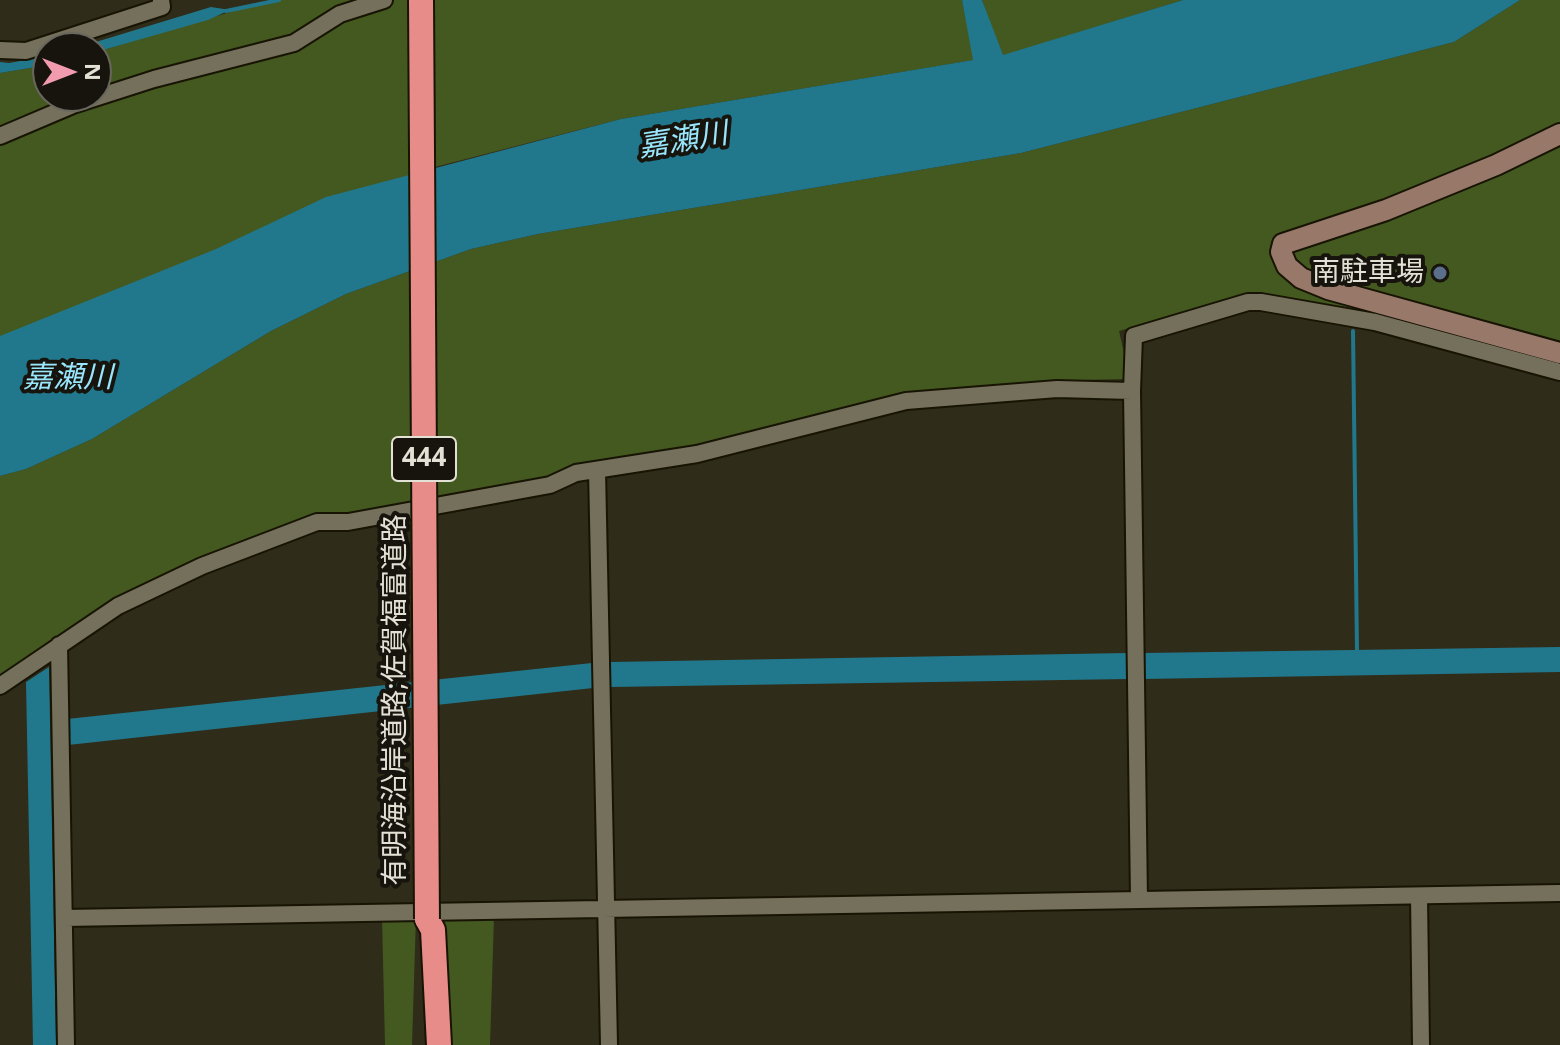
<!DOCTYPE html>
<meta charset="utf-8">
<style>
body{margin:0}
#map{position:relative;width:1560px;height:1045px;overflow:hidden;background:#302c1a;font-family:"Noto Sans",sans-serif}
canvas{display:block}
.north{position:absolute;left:32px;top:32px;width:80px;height:80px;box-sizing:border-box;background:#16140d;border:2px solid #68665d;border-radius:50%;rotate:90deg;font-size:22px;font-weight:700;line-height:32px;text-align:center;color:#e3e0d5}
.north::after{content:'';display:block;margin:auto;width:28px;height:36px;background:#f29aae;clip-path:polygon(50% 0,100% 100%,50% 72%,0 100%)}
</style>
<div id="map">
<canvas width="1560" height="1045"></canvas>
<div class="north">N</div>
</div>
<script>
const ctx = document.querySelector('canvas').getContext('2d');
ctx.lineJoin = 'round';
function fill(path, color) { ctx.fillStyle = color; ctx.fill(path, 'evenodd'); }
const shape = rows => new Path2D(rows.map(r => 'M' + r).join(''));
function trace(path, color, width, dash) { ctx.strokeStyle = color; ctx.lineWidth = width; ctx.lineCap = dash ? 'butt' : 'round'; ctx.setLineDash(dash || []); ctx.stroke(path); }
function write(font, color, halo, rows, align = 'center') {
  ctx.font = font + ' "Noto Sans","Noto Sans JP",sans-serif'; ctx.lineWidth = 8; ctx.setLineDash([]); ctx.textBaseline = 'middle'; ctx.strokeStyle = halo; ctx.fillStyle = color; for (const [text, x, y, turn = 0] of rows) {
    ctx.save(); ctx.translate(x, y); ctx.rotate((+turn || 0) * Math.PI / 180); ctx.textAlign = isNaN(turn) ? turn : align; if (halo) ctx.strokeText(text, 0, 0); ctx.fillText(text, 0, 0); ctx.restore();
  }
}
fill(shape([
 [271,0,962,0,974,60,621,119,431,168,0,381,0,73,48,65,48,96,96,96,96,52],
 [982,0,1183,0,1002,56],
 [1520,0,1560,0,1560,345,1381,299,1274,262,1295,281,1560,361,1560,369,1371,317,1252,292,1119,331,1124,353,1123,379,1042,381,901,393,694,445,572,466,550,479,352,517,203,558,0,678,0,476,26,469,92,439,271,331,346,294,471,249,538,234,1021,153,1454,42],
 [416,916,412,1045,385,1045,382,917],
 [494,917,490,1045,448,1045,442,919]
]), '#44591f');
fill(shape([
 [962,0,982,0,1003,55,1183,0,1520,0,1454,42,1021,153,538,234,471,249,346,294,271,331,92,439,26,469,0,476,0,336,216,249,326,197,621,119,973,60],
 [211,7,230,10,208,20,96,52,96,48,76,48],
 [48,56,48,65,0,73,0,62,9,63],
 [1560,647,1560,672,1144,679,1144,653],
 [1127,653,1128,679,610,687,611,662],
 [592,663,593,688,68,745,67,719],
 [49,667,56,1045,33,1045,26,682]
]), '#21788d');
trace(shape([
 [226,11,279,0],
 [1353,331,1357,650]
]), '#21788d', 4);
const street = shape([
 [0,50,26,51,162,7,161,0],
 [0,136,73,105,154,79,294,43,340,14,384,0],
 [597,470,609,1045],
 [59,645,66,1045],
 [0,686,118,606,202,566,317,522,348,522,550,485,576,473,697,454,906,401,1057,389,1132,391],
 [1419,896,1421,1045],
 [1139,899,1132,391,1134,336,1248,302,1261,302,1375,322,1560,372],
 [64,918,1560,893]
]);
const secondary = shape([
 [1560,134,1496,165,1386,210,1283,244,1281,252,1287,266,1301,278,1328,289,1560,353]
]);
const highway = shape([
 [427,919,433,930,439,1045]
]);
trace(street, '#181404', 20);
trace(secondary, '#181404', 24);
trace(highway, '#181404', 28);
trace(street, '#75705c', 16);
trace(secondary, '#977869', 20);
trace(highway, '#e78c88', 24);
const highwayBridge = shape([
 [421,0,427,919]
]);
trace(highwayBridge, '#181404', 28, []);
trace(highwayBridge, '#e78c88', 24);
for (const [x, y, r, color] of [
 [1440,273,8,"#5c6f8a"]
]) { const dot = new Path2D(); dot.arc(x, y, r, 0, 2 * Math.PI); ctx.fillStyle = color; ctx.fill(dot); trace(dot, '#16140d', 3); }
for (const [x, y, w] of [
 [424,459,64]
]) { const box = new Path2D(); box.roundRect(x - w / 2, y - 22, w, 44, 6); ctx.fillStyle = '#16140d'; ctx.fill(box); trace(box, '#e3e0d5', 2); }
write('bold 26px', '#e3e0d5', null, [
 ["444",424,459]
]);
write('28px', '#e3e0d5', '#16140d', [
 ["南駐車場",1424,273]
], 'right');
write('28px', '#e3e0d5', '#16140d', [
 ["有明海沿岸道路;佐賀福富道路",396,700,-90]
]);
write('italic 30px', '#98e5fc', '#16140d', [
 ["嘉瀬川",683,141,-9],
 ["嘉瀬川",68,378]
]);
</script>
